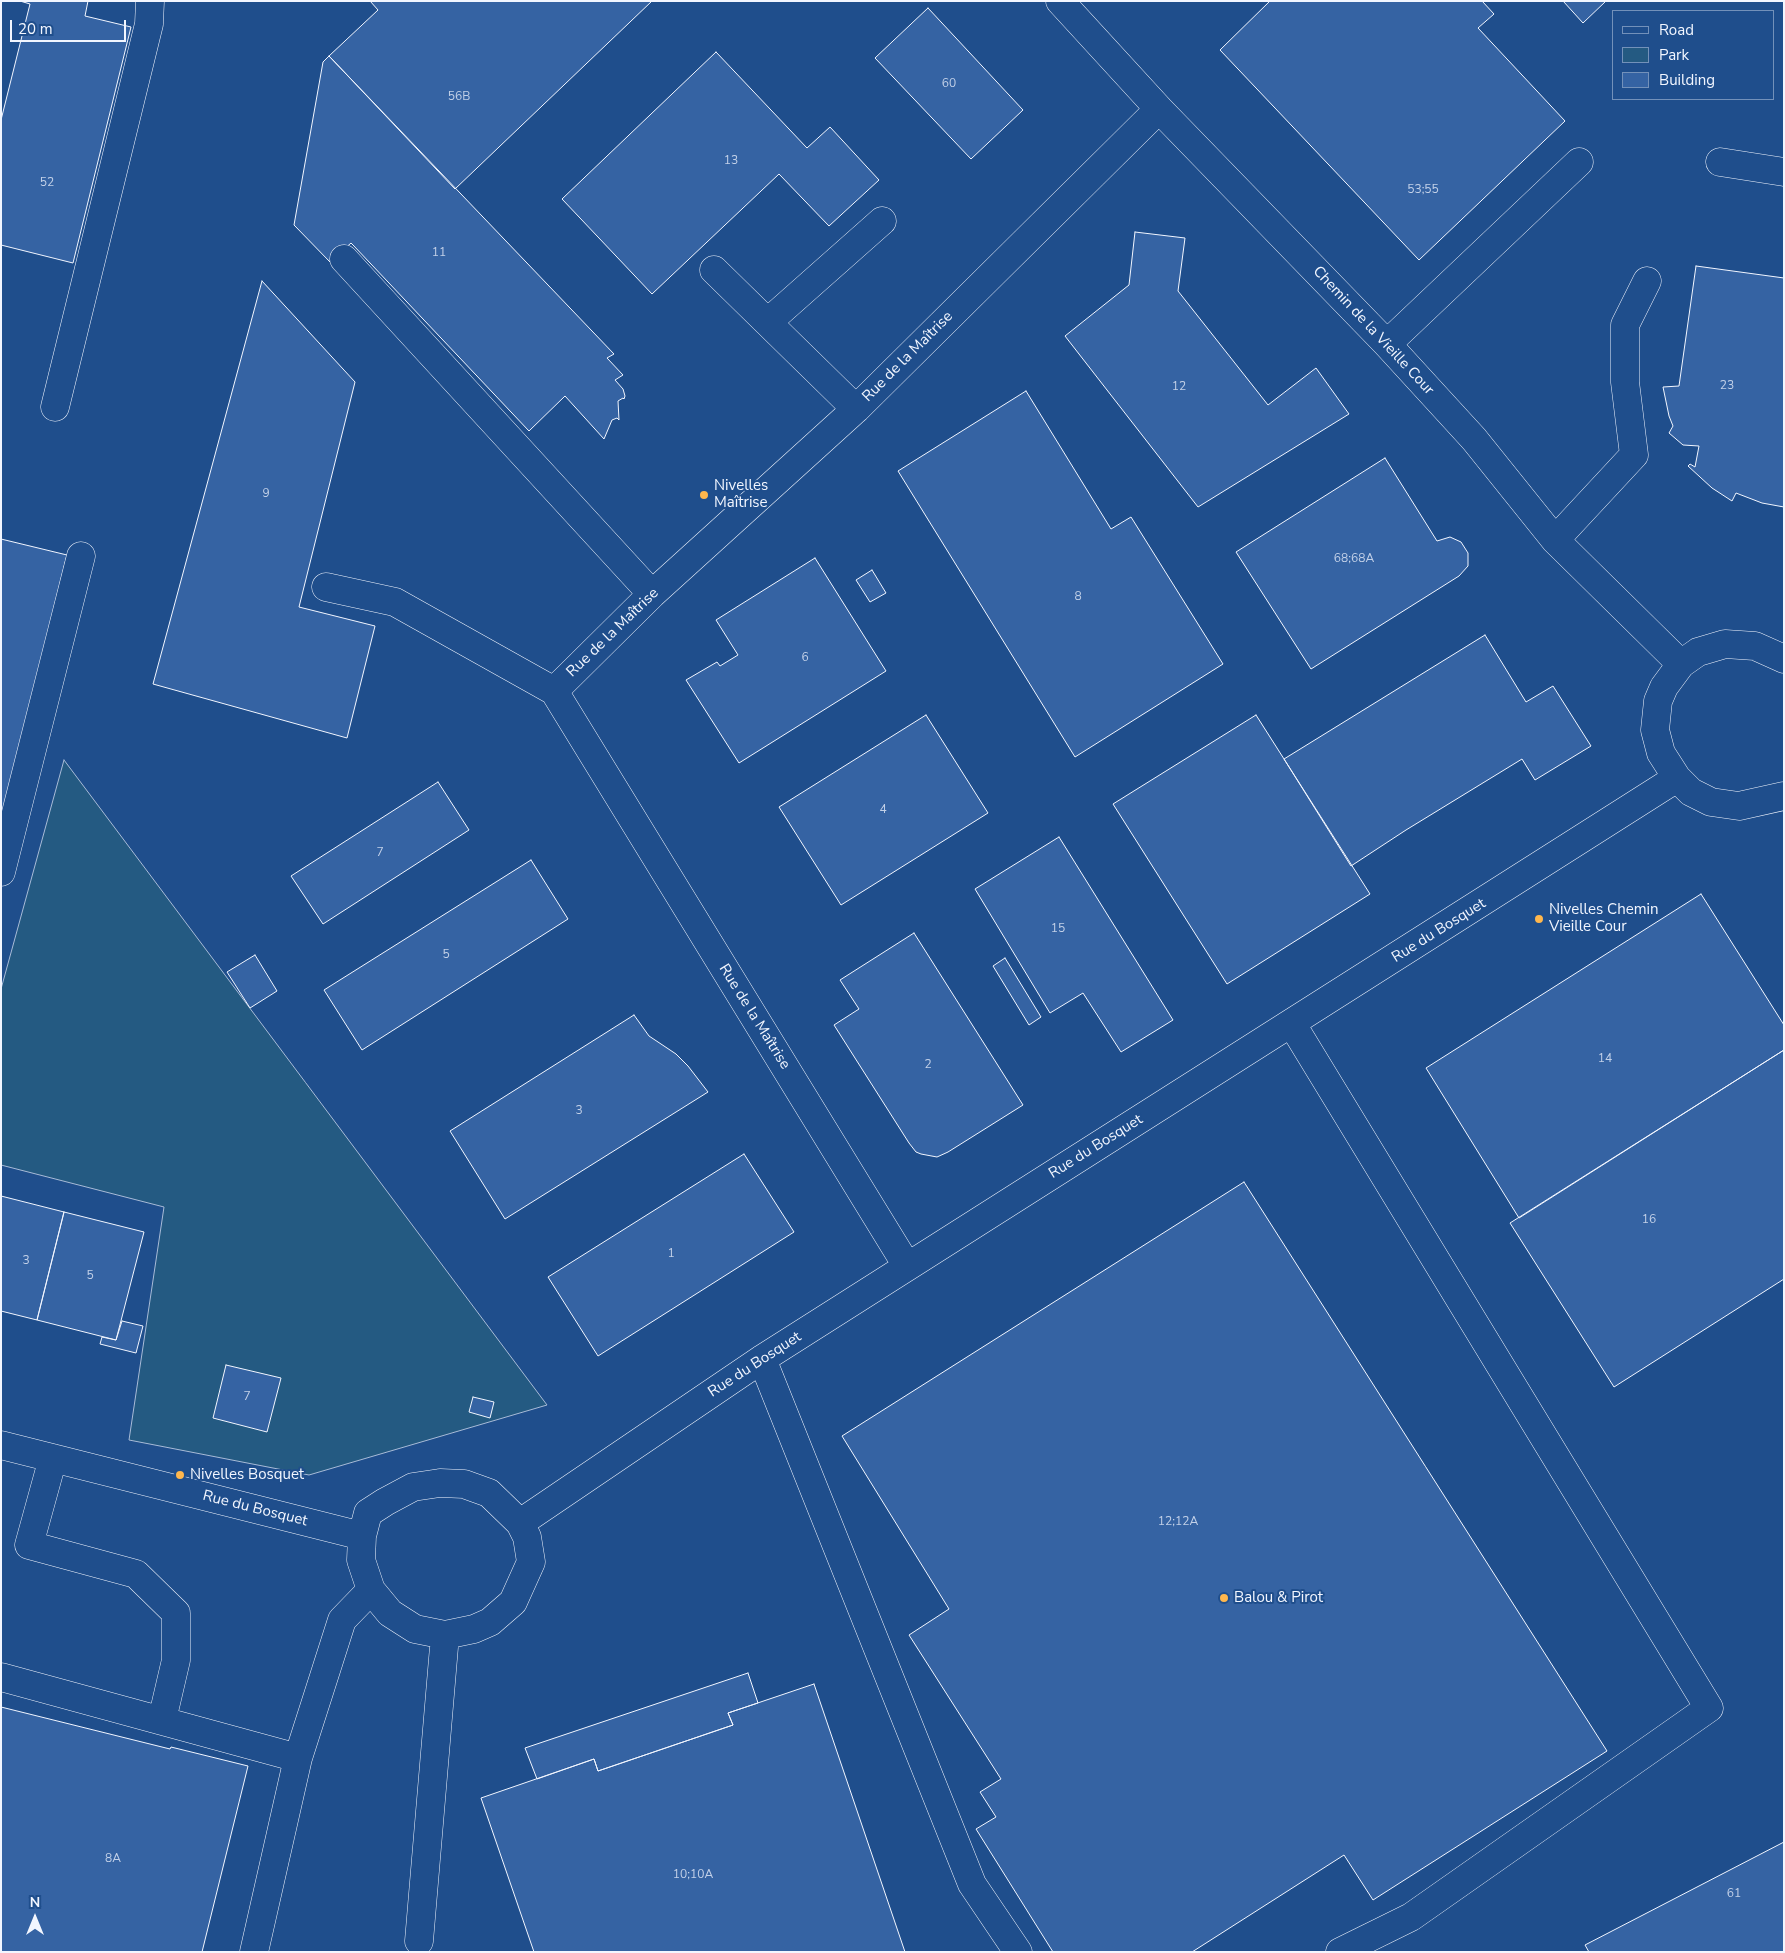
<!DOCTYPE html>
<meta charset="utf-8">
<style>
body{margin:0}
#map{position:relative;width:1785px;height:1953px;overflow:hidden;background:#1f4e8c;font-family:"Nunito Sans",sans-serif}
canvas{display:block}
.frame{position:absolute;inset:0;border:2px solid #f2f6ff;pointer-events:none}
.legend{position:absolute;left:1612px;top:10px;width:162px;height:90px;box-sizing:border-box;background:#1f4e8c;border:1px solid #7391ba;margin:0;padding:6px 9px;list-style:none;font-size:15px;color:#f2f6ff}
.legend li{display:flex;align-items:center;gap:10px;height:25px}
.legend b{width:25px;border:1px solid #7391ba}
.north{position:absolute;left:10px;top:1893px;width:50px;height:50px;-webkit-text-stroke:4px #1f4e8c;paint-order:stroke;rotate:0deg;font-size:14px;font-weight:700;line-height:20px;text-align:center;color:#f2f6ff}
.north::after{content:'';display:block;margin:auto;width:18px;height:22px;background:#f2f6ff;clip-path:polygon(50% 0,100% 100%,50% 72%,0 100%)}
.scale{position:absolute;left:10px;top:20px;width:116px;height:22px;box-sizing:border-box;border:2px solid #f2f6ff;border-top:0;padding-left:6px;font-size:15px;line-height:18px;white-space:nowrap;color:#f2f6ff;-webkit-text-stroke:4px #1f4e8c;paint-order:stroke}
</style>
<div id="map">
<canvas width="1785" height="1953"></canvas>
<div class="frame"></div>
<ul class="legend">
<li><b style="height:6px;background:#1f4e8c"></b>Road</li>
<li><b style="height:14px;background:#245a82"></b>Park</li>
<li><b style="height:14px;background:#3563a3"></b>Building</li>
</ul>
<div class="north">N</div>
<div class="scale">20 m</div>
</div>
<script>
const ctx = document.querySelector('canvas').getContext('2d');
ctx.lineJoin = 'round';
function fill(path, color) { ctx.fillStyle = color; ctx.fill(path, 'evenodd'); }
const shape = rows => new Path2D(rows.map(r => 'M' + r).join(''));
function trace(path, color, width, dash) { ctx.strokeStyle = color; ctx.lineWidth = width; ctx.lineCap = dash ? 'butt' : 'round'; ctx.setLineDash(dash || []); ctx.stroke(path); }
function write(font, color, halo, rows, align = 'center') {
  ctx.font = font + ' "Nunito Sans",sans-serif'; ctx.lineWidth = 4; ctx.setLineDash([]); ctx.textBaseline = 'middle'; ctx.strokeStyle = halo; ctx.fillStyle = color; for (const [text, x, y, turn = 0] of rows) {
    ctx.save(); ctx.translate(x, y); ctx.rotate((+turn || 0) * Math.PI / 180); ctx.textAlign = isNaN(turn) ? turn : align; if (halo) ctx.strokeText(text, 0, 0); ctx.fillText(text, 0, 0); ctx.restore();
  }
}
const green = shape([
 [64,760,547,1405,309,1475,129,1440,164,1207,1,1165,1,989,64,760]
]);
fill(green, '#245a82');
trace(green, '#a8bbd7', 1);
const building = shape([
 [20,1,88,1,85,16,131,27,73,263,1,245,1,120,30,4,20,1],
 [370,1,652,1,455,189,329,56,378,10,370,1],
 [1270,1,1482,1,1494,14,1478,28,1565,121,1419,260,1220,50,1270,1],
 [1563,1,1606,1,1583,23,1563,1],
 [928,8,1023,110,971,159,875,58,928,8],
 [716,52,807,148,830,127,879,180,829,226,779,174,652,294,562,199,716,52],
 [329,56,614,354,607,358,623,375,615,380,623,389,625,396,624,399,623,398,618,401,619,420,617,418,612,420,604,439,565,396,529,431,353,245,351,243,330,262,294,225,323,62,329,56],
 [1135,232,1185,238,1178,291,1268,405,1316,368,1349,414,1198,507,1065,336,1129,285,1135,232],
 [1696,266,1784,278,1784,507,1762,503,1736,493,1732,501,1712,488,1688,466,1690,464,1695,467,1699,446,1683,445,1669,433,1673,426,1669,416,1663,387,1679,386,1696,266],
 [262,281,355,382,299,607,375,626,347,738,153,684,262,281],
 [1026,391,1111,529,1131,517,1223,664,1075,757,898,471,1026,391],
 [1385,458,1437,541,1450,537,1461,542,1468,553,1468,566,1459,576,1311,669,1236,552,1385,458],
 [1,539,67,555,1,822,1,539],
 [815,558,886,671,739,763,686,680,717,662,720,666,738,655,716,620,815,558],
 [872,570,886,593,870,602,856,580,872,570],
 [1485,635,1526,702,1553,686,1591,746,1535,780,1522,759,1406,830,1351,866,1284,759,1485,635],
 [926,715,988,813,841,905,779,807,926,715],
 [1256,715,1370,894,1227,984,1113,804,1256,715],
 [438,782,469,830,323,924,291,876,438,782],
 [1059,837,1173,1020,1121,1052,1083,993,1050,1013,975,889,1059,837],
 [531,860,568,919,362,1050,324,990,531,860],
 [1701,894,1784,1025,1784,1050,1519,1218,1426,1068,1701,894],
 [914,933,1023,1105,948,1152,937,1157,921,1154,916,1152,909,1143,834,1025,859,1009,840,980,914,933],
 [255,955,277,991,250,1008,227,972,255,955],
 [1005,958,1041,1017,1029,1025,993,966,1005,958],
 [634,1015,649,1036,676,1054,688,1066,708,1092,505,1219,450,1131,634,1015],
 [1784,1050,1784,1279,1614,1387,1510,1223,1784,1050],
 [744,1154,794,1232,598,1356,548,1277,744,1154],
 [1244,1182,1607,1751,1373,1900,1344,1855,1192,1952,1053,1952,976,1829,996,1817,980,1792,1001,1779,909,1635,949,1609,842,1436,1244,1182],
 [1,1196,64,1212,37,1320,1,1311,1,1196],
 [64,1212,144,1232,116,1340,37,1320,64,1212],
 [122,1321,143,1326,136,1353,100,1344,102,1337,116,1340,122,1321],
 [226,1365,281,1378,267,1432,213,1418,226,1365],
 [473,1397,494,1402,490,1418,469,1412,473,1397],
 [748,1673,758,1703,728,1713,733,1725,598,1771,594,1759,537,1779,525,1748,748,1673],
 [814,1684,905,1952,534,1952,481,1798,594,1759,598,1771,733,1725,728,1713,814,1684],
 [1,1707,170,1749,171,1747,248,1766,202,1952,1,1952,1,1707],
 [1784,1842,1784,1952,1589,1952,1585,1945,1784,1842]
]);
fill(building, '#3563a3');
trace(building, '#f2f6ff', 1);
const minor = shape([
 [1060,1,1159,109,1387,344,1474,439,1555,540,1681,664],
 [1720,162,1784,172],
 [344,259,652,594],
 [714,270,856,409],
 [768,322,882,221],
 [1387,344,1579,162],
 [55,407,149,24,150,1],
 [1555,540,1634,455,1625,382,1625,325,1647,281],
 [326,587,395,602,554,691],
 [1784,659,1755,646,1725,644,1698,652,1681,664,1664,687,1658,701,1655,730,1661,753,1677,778,1691,792,1711,802,1739,806,1784,796],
 [1,872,81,556],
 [1292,1024,1709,1708,1411,1917,1340,1952],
 [907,1266,554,691,652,594,856,409,1159,109],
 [762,1359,972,1884,1018,1952],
 [1,1445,362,1536],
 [53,1458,29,1545,136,1574,176,1613,176,1660,162,1720],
 [440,1483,464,1484,489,1493,520,1523,527,1537,531,1562,513,1602,490,1622,474,1629,445,1635,415,1629,390,1613,371,1590,361,1560,362,1536,368,1513,385,1502,413,1487,440,1483],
 [520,1523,762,1359,1677,778],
 [1,1677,298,1758],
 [419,1941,445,1635],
 [254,1952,298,1758,342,1620,371,1590]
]);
trace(minor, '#f2f6ff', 29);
trace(minor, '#1f4e8c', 28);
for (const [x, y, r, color] of [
 [704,495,5,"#ffb74d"],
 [1539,919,5,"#ffb74d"],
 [180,1475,5,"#ffb74d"],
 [1224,1598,5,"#ffb74d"]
]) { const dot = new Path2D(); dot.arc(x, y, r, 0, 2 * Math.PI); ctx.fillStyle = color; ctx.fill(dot); trace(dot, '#1f4e8c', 2); }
write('12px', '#c3d1e8', null, [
 ["60",949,84],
 ["56B",459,97],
 ["13",731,161],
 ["52",47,183],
 ["53;55",1423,190],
 ["11",439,253],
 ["23",1727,386],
 ["12",1179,387],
 ["9",266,494],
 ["68;68A",1354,559],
 ["8",1078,597],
 ["6",805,658],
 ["4",883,810],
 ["7",380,853],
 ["15",1058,929],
 ["5",446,955],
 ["14",1605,1059],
 ["2",928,1065],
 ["3",579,1111],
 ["16",1649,1220],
 ["1",671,1254],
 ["3",26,1261],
 ["5",90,1276],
 ["7",247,1397],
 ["12;12A",1178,1522],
 ["8A",113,1859],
 ["10;10A",693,1875],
 ["61",1734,1894]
]);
write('15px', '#f2f6ff', '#1f4e8c', [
 ["Chemin de la Vieille Cour",1373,331,47],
 ["Rue de la Maîtrise",908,357,-45],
 ["Rue de la Maîtrise",613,633,-44],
 ["Rue du Bosquet",1439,931,-32],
 ["Rue de la Maîtrise",754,1017,58],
 ["Rue du Bosquet",1096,1147,-32],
 ["Rue du Bosquet",755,1365,-33],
 ["Rue du Bosquet",255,1509,14]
]);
write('15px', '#f2f6ff', '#1f4e8c', [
 ["Nivelles",714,486],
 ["Maîtrise",714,503],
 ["Nivelles Chemin",1549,910],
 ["Vieille Cour",1549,927],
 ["Nivelles Bosquet",190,1475],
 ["Balou & Pirot",1234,1598]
], 'left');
</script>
